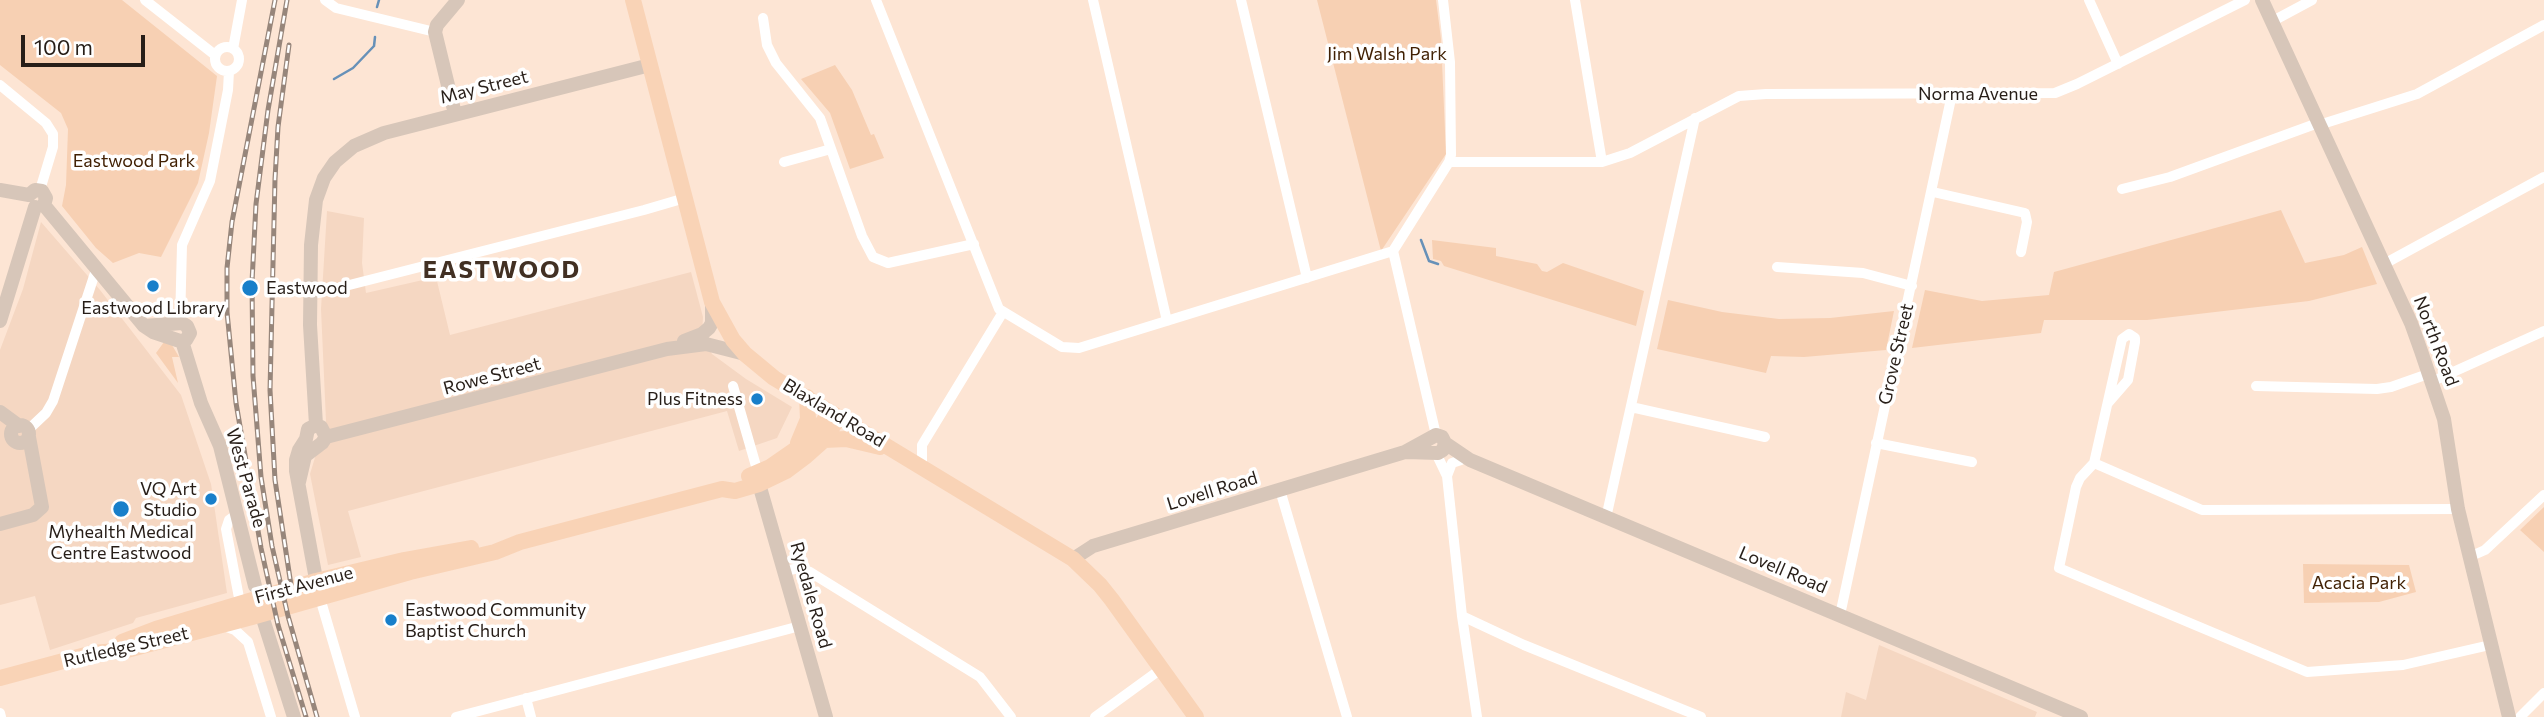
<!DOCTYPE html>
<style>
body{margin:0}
#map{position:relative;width:2544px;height:717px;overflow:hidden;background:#fde5d4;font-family:Commissioner,sans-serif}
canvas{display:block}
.scale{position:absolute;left:21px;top:35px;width:124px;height:32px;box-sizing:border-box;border:4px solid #271e18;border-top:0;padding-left:9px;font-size:21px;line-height:24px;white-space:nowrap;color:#271e18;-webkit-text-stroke:5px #fff;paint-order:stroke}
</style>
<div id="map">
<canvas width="2544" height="717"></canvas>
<div class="scale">100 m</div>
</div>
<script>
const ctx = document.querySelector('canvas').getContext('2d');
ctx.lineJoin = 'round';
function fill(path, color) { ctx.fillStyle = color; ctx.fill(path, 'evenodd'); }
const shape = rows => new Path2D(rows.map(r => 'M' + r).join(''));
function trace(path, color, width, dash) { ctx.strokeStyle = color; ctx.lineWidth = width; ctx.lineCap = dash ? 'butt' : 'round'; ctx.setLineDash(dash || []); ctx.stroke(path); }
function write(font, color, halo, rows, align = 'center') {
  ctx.font = font + ' Commissioner,sans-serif'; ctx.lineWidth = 7; ctx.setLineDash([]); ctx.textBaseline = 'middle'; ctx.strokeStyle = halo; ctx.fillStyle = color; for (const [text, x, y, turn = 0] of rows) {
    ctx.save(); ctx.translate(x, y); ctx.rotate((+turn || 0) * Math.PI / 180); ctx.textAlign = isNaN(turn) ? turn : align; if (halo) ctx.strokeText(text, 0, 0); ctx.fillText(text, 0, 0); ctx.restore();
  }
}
fill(shape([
 [327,211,364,218,362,263,366,293,436,277,450,335,691,272,703,317,702,334,712,354,746,379,792,407,777,438,739,451,727,411,348,511,361,557,328,565,310,474,326,421,321,309],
 [41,222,100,290,181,395,211,484,227,593,136,618,133,623,50,650,35,596,0,605,0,350,23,289],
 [1879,645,2037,712,2035,717,1841,717,1846,692,1866,700]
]), '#f5d7c2');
fill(shape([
 [0,0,122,0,217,76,209,133,198,183,161,257,139,253,113,263,96,248,62,206,66,185,68,129,61,113,0,65],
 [1317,0,1436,0,1441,39,1446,154,1381,251],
 [835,65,852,90,871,135,874,134,884,158,850,169,830,113,801,79],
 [2281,210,2305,263,2344,255,2362,247,2377,284,2309,301,2147,320,2044,320,2041,333,1912,348,1925,290,1982,301,2049,295,2054,272],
 [1432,240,1496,248,1496,256,1537,264,1542,271,1547,272,1563,263,1644,291,1636,326,1444,266,1441,261,1433,259],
 [1668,300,1722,312,1779,319,1830,318,1894,311,1886,350,1804,357,1771,356,1766,373,1657,349],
 [164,342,172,345,179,357,172,357,178,383,156,353],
 [2544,507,2544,552,2520,530],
 [2303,564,2409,565,2416,592,2379,602,2304,603]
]), '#f7d0b3');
trace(shape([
 [377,7,379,0],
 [334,79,353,68,374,46,375,37],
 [1421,240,1429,261,1438,264]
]), '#6791b8', 2.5);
trace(shape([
 [145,0,215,55],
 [325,0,336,8,435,32],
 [876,0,999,309,1062,347,1079,348,1393,251],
 [1093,0,1167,321],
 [1241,0,1307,278],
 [1575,0,1602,162],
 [2089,0,2118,64],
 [763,18,767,45,776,63,820,118,862,236,873,257,888,263,974,244],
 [2271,22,2312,0],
 '215 59a12 12 0 1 1 24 0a12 12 0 1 1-24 0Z',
 [233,49,242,0],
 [0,85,46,123,53,134,53,147,40,190],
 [2319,125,2417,94,2544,25],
 [784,162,831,149],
 [1449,162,1602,162,1630,153,1739,96,1766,94,2055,93,2077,84,2245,0],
 [2122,189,2170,177,2318,123],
 [1933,192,2025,213,2027,222,2021,252],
 [1393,251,1449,162,1451,155,1450,62,1443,0],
 [1393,251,1436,435],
 [2384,264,2544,177],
 [1777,267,1863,273,1912,286],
 [310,295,644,210,685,198],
 [180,323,182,245,210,181,228,90,229,71],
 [2431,382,2544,331],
 [733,386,758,473],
 [2256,386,2377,389,2391,387,2428,374],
 [2108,403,2128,380,2135,342,2135,338,2129,334,2122,339,2094,463,2080,478,2076,487,2059,568,2307,672,2403,665,2490,645],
 [1631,407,1765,437],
 [28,430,46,413,53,401,96,270],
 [1876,443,1972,462],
 [1436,453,1447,476,1462,616,1477,717],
 [2094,463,2202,510,2458,509],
 [922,466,922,445,1003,312],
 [1447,476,1452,463,1461,460],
 [1280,490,1347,717],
 [237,514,229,520,226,529,240,603],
 [1606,518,1695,118],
 [2469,557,2485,550,2544,495],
 [785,571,799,568,810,572,980,677,1011,717],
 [320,598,355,717],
 [1840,615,1952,94],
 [1462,616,1524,645,1701,717],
 [224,626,235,630,248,642,271,717],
 [526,698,531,717],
 [0,713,1,717],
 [456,717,800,626],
 [1095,717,1161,669],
 [2520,717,2544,693]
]), '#fff', 10);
trace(shape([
 [2262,0,2411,323,2421,351,2444,419,2458,509,2509,717],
 [455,114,435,32,437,25,458,0],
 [0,190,29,195],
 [29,195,35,190,42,191,46,198,44,205],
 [44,205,144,326,153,332,180,341,186,340,190,333,187,326,182,323,144,326],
 [0,321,35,207],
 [182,341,201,403,220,446,255,586],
 [684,341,702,334,709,328,712,323,712,302],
 [0,412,19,426],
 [316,425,310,325,311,245,316,200,324,178,335,162,354,146,384,133,650,65],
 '11 434a9 9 0 1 1 18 0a9 9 0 1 1-18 0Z',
 [326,437,667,349,706,344,745,354],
 [1406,452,1438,453,1443,450,1445,443],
 [299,482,305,456,322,443,326,437,321,427,316,425,308,429,306,439,299,450,296,460,296,471,304,514,318,590],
 [759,484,826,717],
 [0,524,33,515,42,507,29,437],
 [1073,559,1093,546,1405,452,1436,435,1442,437,1445,443,1470,460,2081,717],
 [264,622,294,717]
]), '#d7c6b9', 14);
trace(shape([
 [633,0,712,302,733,340,745,354,774,378,1073,559,1100,585,1112,600,1196,717],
 [824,440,846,439,880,447],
 [798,443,808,419,807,397],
 [749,476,770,467,809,440,827,417],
 [122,642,156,629,316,581,404,560,471,548],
 [0,678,93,653,127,650,252,617,410,572,495,552,520,542,722,489,735,491,759,484,786,471,806,456,824,440,839,417]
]), '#f9d3b6', 16);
const rail = shape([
 [275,0,232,222,227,268,227,312,236,403,261,548,278,625,306,717],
 [287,0,268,110,256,204,252,282,253,376,261,477,272,546,288,616,317,717],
 [289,45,278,127,275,179,270,390,275,480,291,585]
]);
trace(rail, '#97867b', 5);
trace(rail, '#fff', 2.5, [8]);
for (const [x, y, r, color] of [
 [153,286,7,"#187fca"],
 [250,288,9,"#187fca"],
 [757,399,7,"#187fca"],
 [211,499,7,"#187fca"],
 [121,509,9,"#187fca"],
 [391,620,7,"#187fca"]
]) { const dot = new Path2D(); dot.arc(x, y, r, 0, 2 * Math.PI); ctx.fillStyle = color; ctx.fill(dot); trace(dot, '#fff', 2.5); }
write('18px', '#412104', '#fff', [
 ["Jim Walsh Park",1387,54],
 ["Eastwood Park",134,161],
 ["Acacia Park",2359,583]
]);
write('18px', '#271e18', '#fff', [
 ["May Street",484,87,-14],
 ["Norma Avenue",1978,94],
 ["North Road",2436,341,69],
 ["Grove Street",1896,354,-77],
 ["Rowe Street",492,376,-15],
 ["Blaxland Road",834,413,31],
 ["West Parade",246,478,74],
 ["Lovell Road",1212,491,-17],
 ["Lovell Road",1783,570,23],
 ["First Avenue",304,585,-15],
 ["Ryedale Road",811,595,74],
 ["Rutledge Street",126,647,-13]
]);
write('18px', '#271e18', '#fff', [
 ["Eastwood",266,288],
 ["Eastwood Library",153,308,"center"],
 ["Plus Fitness",743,399,"right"],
 ["VQ Art",197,489,"right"],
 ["Studio",197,510,"right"],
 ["Myhealth Medical",121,532,"center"],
 ["Centre Eastwood",121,553,"center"],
 ["Eastwood Community",405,610],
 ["Baptist Church",405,631]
], 'left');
ctx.letterSpacing = '2px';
write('bold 24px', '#423023', '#fff', [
 ["EASTWOOD",502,270]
]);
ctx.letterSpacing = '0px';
</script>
